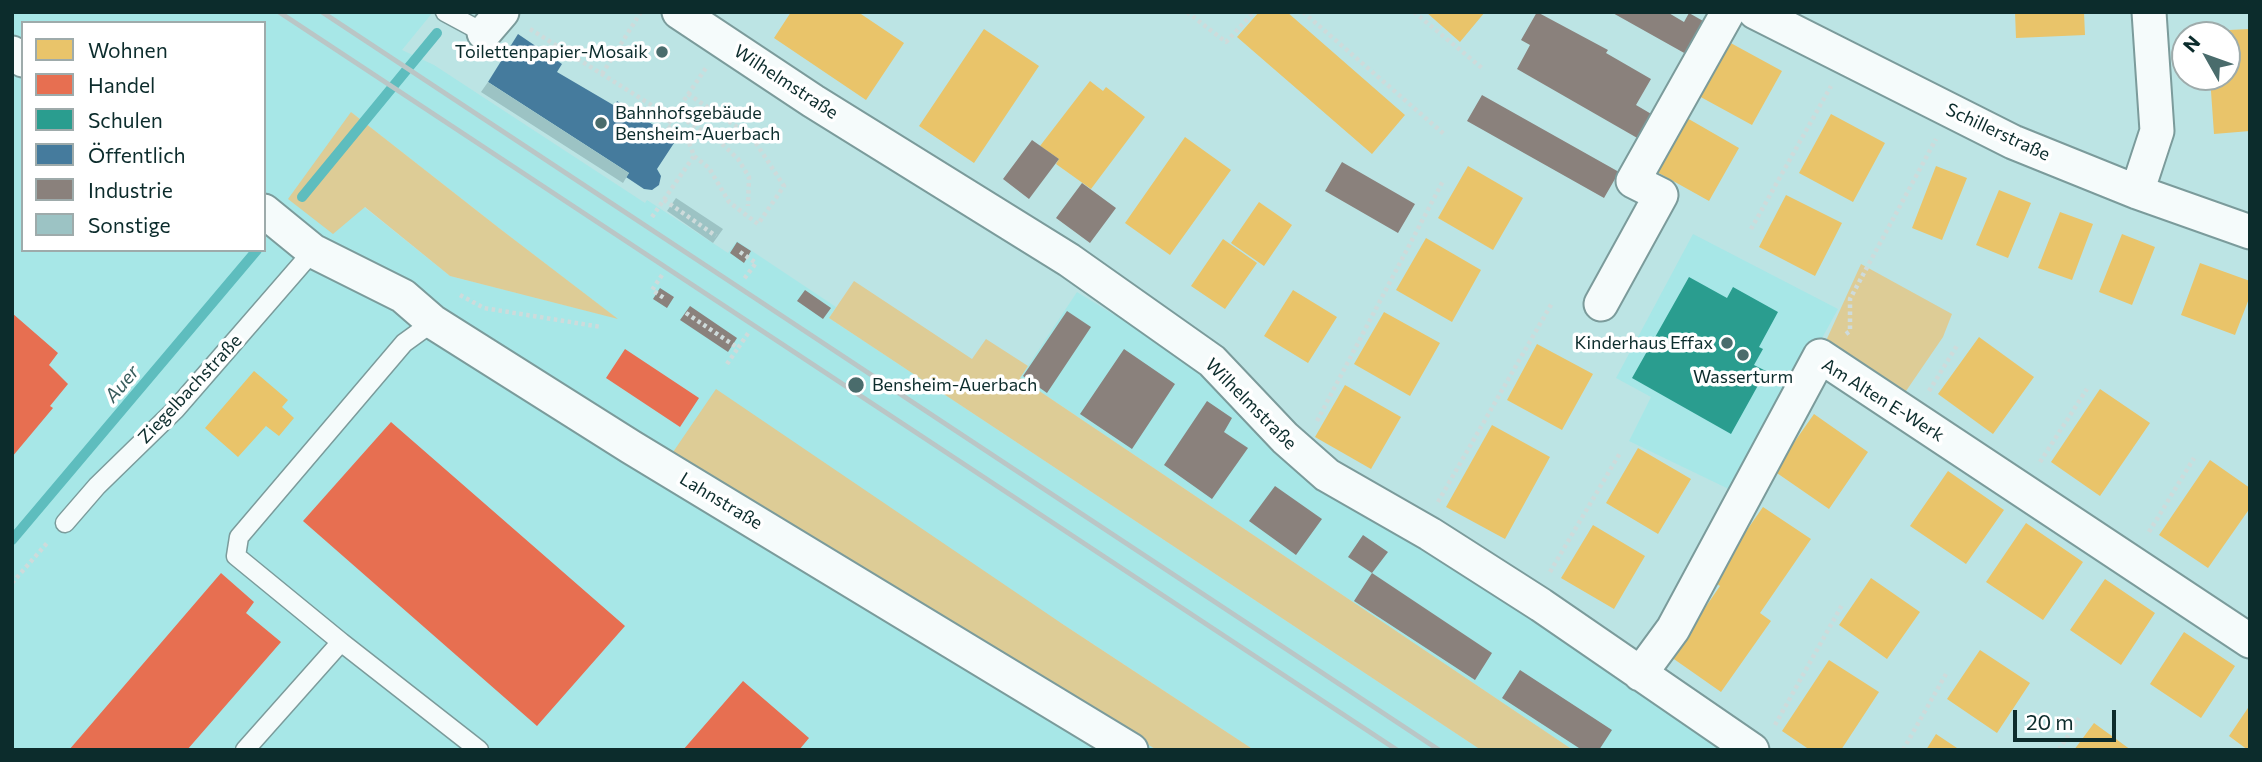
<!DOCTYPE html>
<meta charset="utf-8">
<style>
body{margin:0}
#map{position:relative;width:2262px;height:762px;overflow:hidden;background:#bce4e4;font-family:Commissioner,sans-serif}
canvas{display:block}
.frame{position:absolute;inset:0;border:14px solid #0c2c2c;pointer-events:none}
.legend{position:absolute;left:21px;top:21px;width:245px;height:231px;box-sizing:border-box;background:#fff;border:2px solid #9eabab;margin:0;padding:9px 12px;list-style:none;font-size:21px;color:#0c2c2c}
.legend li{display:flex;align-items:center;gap:14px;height:35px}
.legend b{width:35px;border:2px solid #9eabab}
.north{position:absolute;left:2171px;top:21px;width:70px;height:70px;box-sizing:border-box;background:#fff;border:2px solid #9eabab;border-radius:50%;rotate:310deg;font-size:19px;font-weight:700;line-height:28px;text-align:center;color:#0c2c2c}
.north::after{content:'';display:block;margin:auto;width:24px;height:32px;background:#4a6c6c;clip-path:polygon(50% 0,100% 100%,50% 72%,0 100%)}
.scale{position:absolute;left:2013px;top:710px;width:103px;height:32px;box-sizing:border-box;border:4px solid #0c2c2c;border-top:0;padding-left:9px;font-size:21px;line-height:24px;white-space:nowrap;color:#0c2c2c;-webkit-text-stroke:5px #fff;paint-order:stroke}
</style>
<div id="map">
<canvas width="2262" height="762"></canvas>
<div class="frame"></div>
<ul class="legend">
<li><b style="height:19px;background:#e9c46a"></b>Wohnen</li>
<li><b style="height:19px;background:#e76f51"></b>Handel</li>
<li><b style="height:19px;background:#2a9d8f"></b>Schulen</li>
<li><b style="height:19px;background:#457b9d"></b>Öffentlich</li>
<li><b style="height:19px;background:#8a817c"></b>Industrie</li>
<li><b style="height:19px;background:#9cc3c4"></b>Sonstige</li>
</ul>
<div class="north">N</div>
<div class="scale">20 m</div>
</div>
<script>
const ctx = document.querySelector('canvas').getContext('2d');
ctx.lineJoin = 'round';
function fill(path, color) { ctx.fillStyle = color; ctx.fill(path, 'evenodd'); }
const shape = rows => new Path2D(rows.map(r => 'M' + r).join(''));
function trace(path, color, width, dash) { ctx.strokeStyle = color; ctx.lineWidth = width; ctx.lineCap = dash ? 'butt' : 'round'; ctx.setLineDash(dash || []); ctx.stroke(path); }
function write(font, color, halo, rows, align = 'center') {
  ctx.font = font + ' Commissioner,sans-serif'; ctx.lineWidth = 7; ctx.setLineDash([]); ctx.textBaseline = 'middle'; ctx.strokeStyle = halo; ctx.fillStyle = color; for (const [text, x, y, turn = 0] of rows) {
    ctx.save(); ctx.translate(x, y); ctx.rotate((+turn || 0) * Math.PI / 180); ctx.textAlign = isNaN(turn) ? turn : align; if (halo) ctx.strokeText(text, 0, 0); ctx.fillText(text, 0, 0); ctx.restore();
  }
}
fill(shape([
 [12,12,433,12,402,50,434,65,645,203,647,200,728,253,737,241,836,307,829,318,1481,750,1254,750,1061,623,669,458,1157,750,12,750],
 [23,23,264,23,264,250,23,250],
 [351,112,499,228,616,318,450,276,364,207],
 [1693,234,1838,309,1737,493,1629,441,1651,397,1616,378],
 [1077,292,1214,376,1733,750,1573,750,1020,378]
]), '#a7e7e7');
fill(shape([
 [351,112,499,228,618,319,450,276,365,207,333,234,288,199],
 [1861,264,1952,314,1943,337,1904,394,1825,343],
 [854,281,972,359,986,339,1028,366,1020,378,1573,750,1481,750,829,318],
 [716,389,1061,623,1254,750,1157,750,669,458]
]), '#ddcc96');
fill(shape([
 [791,12,858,12,904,43,866,100,774,38],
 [1259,12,1287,12,1405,115,1372,154,1237,37],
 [1426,12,1485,12,1460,42],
 [2015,12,2084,12,2085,35,2016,38],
 [984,29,1039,66,974,163,919,126],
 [2250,29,2250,131,2214,134,2210,77,2227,77,2227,35,2208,35,2208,31],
 [1727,41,1782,71,1752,125,1697,95],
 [1090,81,1103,91,1106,87,1145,117,1091,189,1056,164,1059,159,1040,146],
 [1831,114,1885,143,1853,202,1799,173],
 [1687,118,1739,148,1709,201,1657,172],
 [1185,137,1231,170,1170,255,1125,223],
 [1468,166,1523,198,1493,250,1438,218],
 [1936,166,1967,178,1942,240,1912,228],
 [1999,190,2031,203,2008,258,1976,245],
 [1786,195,1842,223,1815,276,1759,247],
 [1259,202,1292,225,1264,266,1231,243],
 [2060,212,2093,224,2072,280,2038,268],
 [2122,234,2155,247,2132,305,2099,292],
 [1426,238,1481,270,1452,322,1396,290],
 [1223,239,1257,263,1225,309,1191,286],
 [2200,263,2250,281,2250,296,2235,335,2181,315],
 [1293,290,1337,317,1308,363,1264,336],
 [1384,312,1440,343,1410,396,1354,364],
 [1979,337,2034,377,1993,434,1938,394],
 [1537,344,1593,374,1562,430,1507,400],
 [254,371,288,400,282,407,294,418,279,436,266,426,238,457,205,428],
 [1345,385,1401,417,1371,469,1315,437],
 [2100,389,2150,423,2100,496,2051,462],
 [1814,414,1868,452,1829,509,1774,471],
 [1492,425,1550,457,1505,539,1446,507],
 [1638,448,1691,479,1658,534,1606,503],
 [2210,460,2250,488,2250,508,2208,568,2159,535],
 [1948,471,2004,510,1966,564,1910,526],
 [1763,507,1811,539,1760,613,1771,621,1721,692,1671,657,1720,586,1712,580],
 [2026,523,2083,562,2043,620,1986,582],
 [1593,525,1645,556,1614,609,1561,578],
 [1871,578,1920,612,1887,659,1839,625],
 [2105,579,2155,613,2121,665,2070,630],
 [2184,632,2235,666,2201,718,2150,684],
 [1980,650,2030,683,1997,733,1947,699],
 [1829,660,1879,692,1841,750,1810,750,1782,731],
 [2250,705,2250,750,2248,750,2229,736],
 [2094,723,2131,750,2074,750],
 [1936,734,1960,750,1926,750]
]), '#e9c46a');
fill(shape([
 [12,313,58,353,49,365,68,384,50,406,53,408,12,457],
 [625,349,699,398,680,427,606,378],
 [391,422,625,626,537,726,303,521],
 [221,573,254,602,246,613,281,642,187,750,69,750],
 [743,681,809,738,799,750,683,750]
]), '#e76f51');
fill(shape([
 [1689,277,1727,298,1733,287,1778,312,1759,347,1763,349,1754,365,1766,371,1731,434,1632,378]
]), '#2a9d8f');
fill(shape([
 [518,34,562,64,557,72,615,106,617,101,676,140,657,169,661,176,659,185,652,190,644,189,626,177,629,173,488,82]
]), '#457b9d');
fill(shape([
 [1537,12,1608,50,1606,53,1651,79,1636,105,1653,115,1639,139,1517,69,1530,45,1521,40],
 [1611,12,1667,12,1684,22,1689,13,1712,26,1686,54],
 [1482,95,1619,172,1604,198,1467,121],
 [1032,140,1059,159,1029,199,1003,179],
 [1342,162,1415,204,1398,233,1325,191],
 [1082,183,1116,208,1090,243,1056,218],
 [737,242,751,251,744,263,730,253],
 [660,288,674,297,667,308,653,299],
 [805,290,831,308,823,319,797,301],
 [690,306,737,338,728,352,680,320],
 [1067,311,1091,327,1047,393,1023,376],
 [1124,349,1175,384,1132,449,1080,414],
 [1207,401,1232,418,1224,432,1248,448,1212,499,1164,465],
 [1275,486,1322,519,1296,555,1249,521],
 [1363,535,1388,552,1372,573,1348,557],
 [1372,573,1492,653,1475,680,1354,601],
 [1520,670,1612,730,1599,750,1582,750,1502,698]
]), '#8a817c');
trace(shape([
 [302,197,437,33],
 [12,540,257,250]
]), '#5ebdbe', 10);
fill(shape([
 [488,82,629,173,623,183,481,92],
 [676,198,723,229,713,243,667,211]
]), '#9cc3c4');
const lane = shape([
 [445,12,484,33],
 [65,523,97,486,175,410,313,251],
 [341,642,479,750],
 [245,750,341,642,236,556,239,537,404,343,433,322]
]);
const street = shape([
 [679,12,813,101,1069,260,1212,361,1285,438,1327,475,1430,534,1541,605,1752,750],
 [1755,12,2013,142,2137,192,2250,232],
 [484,33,502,12],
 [12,53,23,60],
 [2137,192,2157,131,2149,12],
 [264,211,313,251,403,296,433,322,631,447,1131,750],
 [1601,304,1661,195,1633,181,1728,12],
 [1640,674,1673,629,1820,356,2250,641]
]);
trace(lane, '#7b9b9b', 21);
trace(street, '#7b9b9b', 37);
trace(shape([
 [1187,12,1226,42,1254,12],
 [1303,12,1444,134],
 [1414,12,1482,68],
 [530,29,672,118],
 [602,74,641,12],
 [688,94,752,137,784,186,758,224,729,202,709,168,694,156,688,140,667,126,672,118,706,68],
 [675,114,719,141,738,159,749,177,748,206],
 [664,200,716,236],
 [652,217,694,156],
 [1751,229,1831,86],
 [740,252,756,263,744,279],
 [662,275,652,290,664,298],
 [460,295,484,308,601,327],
 [686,313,738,348,749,332],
 [1846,334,1850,331,1850,299,1936,139],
 [727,364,738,348],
 [1929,391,1958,344],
 [1317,421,1443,181],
 [2040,462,2087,389],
 [1438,502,1552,303],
 [2149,532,2194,458],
 [1550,572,1620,453],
 [12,583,48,542],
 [1775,725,1842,605],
 [1903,750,1946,674],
 [2059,750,2079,718]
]), '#cedbdb', 4.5, [3.5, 3.5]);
trace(lane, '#f5fbfb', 18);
trace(street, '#f5fbfb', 33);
trace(shape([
 [279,12,1397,750],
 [322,12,1439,750]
]), '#bac6c6', 5);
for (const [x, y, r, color] of [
 [662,52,7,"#4a6c6c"],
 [601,123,7,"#4a6c6c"],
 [1727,343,7,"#4a6c6c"],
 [1743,355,7,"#4a6c6c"],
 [856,385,9,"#4a6c6c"]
]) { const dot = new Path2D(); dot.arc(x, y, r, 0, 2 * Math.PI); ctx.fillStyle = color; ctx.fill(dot); trace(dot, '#fff', 2.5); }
write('18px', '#0c2c2c', '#fff', [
 ["Toilettenpapier-Mosaik",648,52],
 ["Bahnhofsgebäude",615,113,"left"],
 ["Bensheim-Auerbach",615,134,"left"],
 ["Kinderhaus Effax",1713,343],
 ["Wasserturm",1743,377,"center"],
 ["Bensheim-Auerbach",872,385,"left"]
], 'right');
write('18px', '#0c2c2c', '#fff', [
 ["Wilhelmstraße",786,82,33],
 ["Schillerstraße",1998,132,25],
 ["Ziegelbachstraße",190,389,-47],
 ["Am Alten E-Werk",1883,400,32],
 ["Wilhelmstraße",1251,404,45],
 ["Lahnstraße",721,501,31]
]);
write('italic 19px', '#3a5d5d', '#fff', [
 ["Auer",122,384,-50]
]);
</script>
